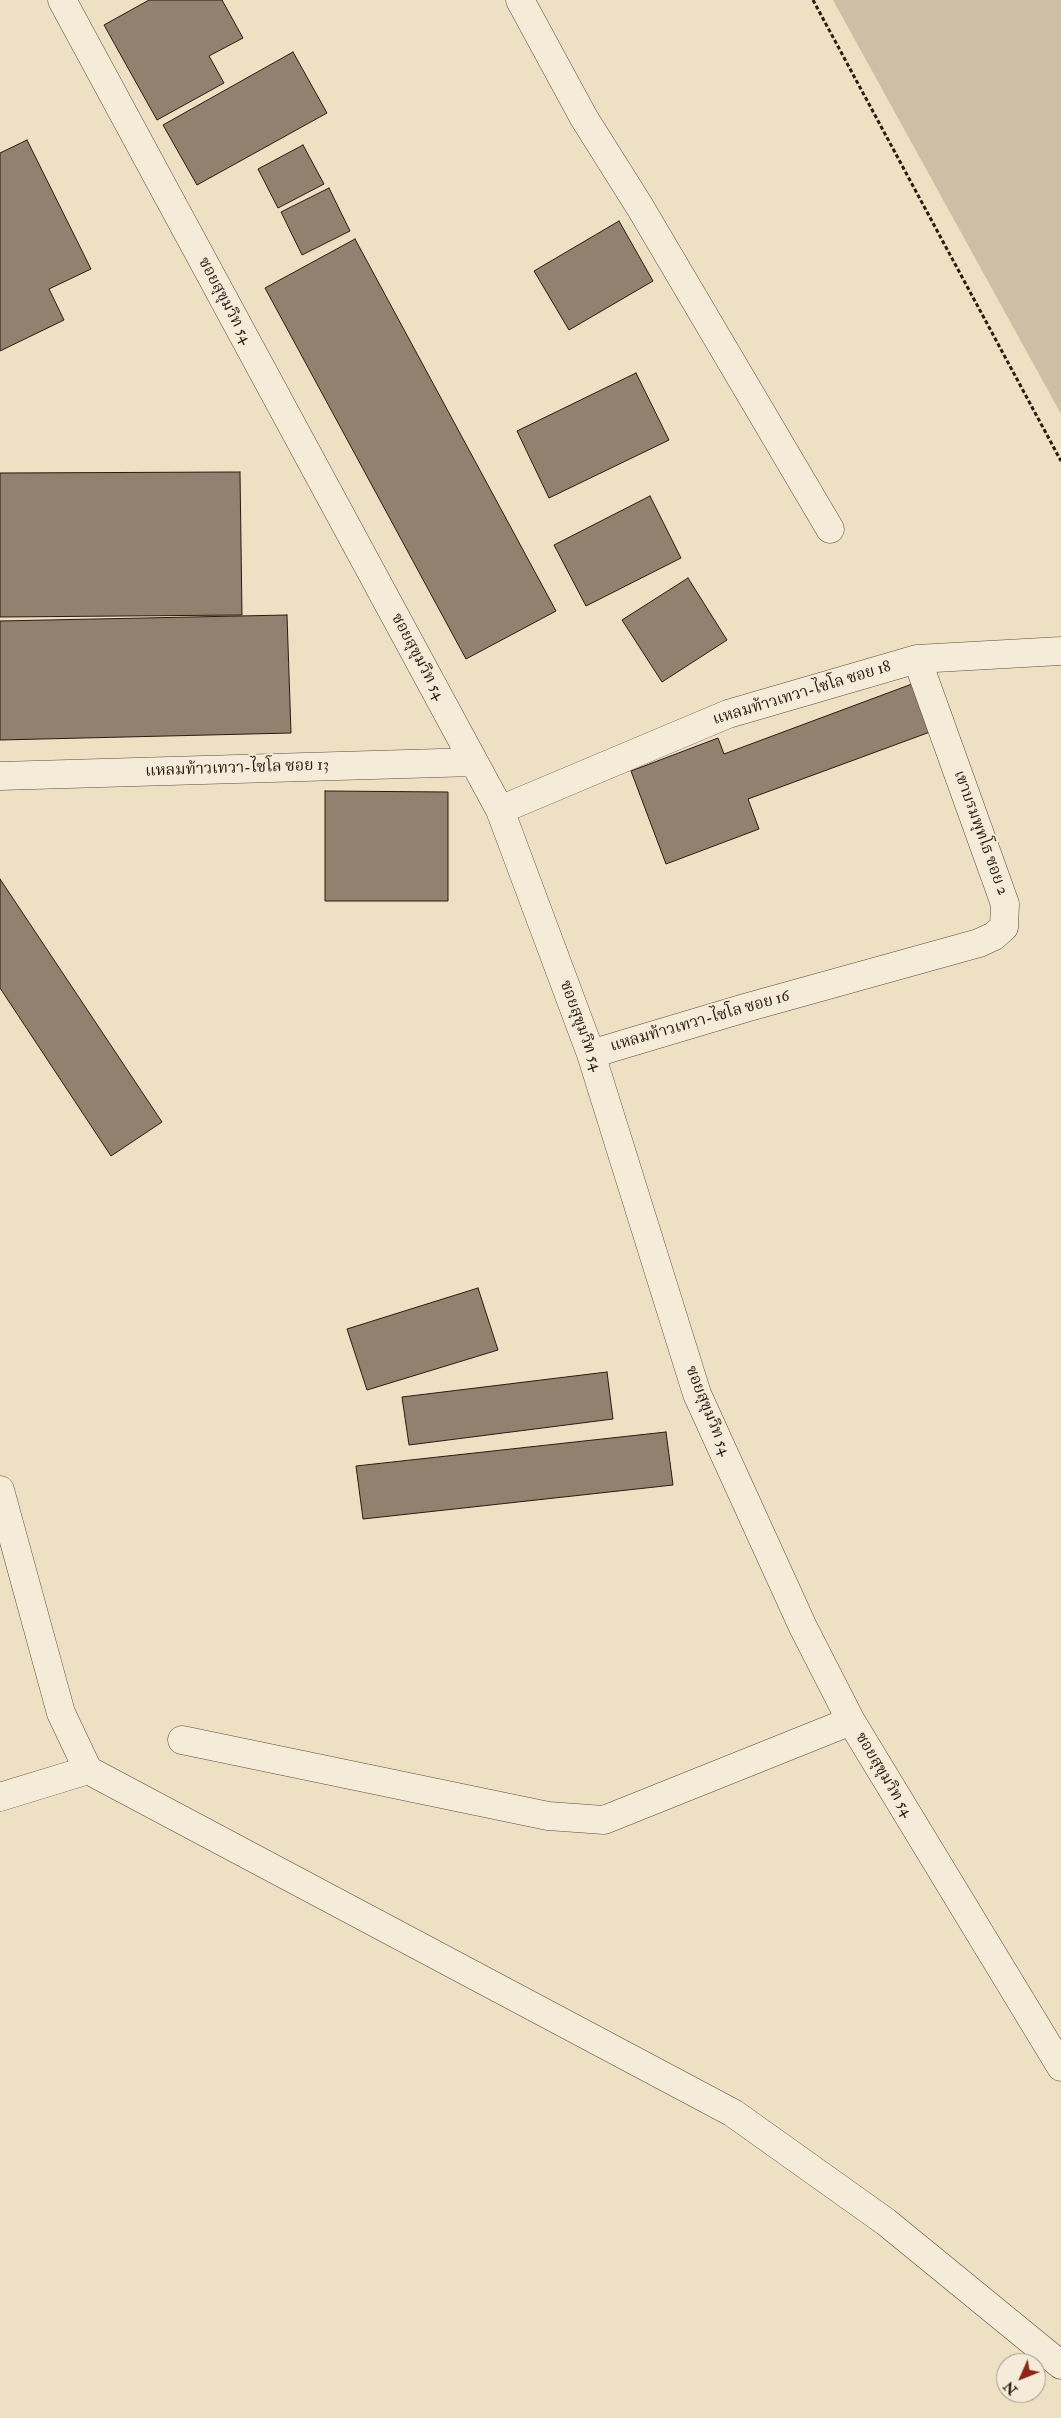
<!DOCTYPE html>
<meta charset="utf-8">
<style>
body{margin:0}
#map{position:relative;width:1061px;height:2418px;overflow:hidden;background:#eee0c3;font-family:"IM FELL Double Pica",serif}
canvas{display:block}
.north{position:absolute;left:996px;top:2353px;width:50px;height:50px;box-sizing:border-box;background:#f4ebd8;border:1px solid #a49788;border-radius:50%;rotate:226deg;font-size:14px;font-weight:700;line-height:20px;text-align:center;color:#2c1a11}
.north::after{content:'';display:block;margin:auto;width:18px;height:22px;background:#8f2418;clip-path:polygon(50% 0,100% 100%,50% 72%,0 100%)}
</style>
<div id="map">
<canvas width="1061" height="2418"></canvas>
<div class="north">N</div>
</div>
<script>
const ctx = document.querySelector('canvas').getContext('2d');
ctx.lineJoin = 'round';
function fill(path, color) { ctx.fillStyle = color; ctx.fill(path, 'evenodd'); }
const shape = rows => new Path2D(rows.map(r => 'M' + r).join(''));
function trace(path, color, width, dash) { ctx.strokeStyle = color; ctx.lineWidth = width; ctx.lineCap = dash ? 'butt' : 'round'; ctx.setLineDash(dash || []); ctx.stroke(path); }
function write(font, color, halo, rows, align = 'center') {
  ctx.font = font + ' "IM FELL Double Pica","Noto Serif Thai",serif'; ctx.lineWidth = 4; ctx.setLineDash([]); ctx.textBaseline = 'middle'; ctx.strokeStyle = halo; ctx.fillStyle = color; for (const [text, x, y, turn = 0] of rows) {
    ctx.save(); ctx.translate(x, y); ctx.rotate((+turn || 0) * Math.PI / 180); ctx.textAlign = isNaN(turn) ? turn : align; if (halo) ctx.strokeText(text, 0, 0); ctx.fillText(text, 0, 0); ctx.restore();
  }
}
fill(shape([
 [833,0,1061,0,1061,414]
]), '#cdbea5');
const building = shape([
 [149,0,222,0,243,38,209,56,224,83,157,120,104,25,149,0],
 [293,52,327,113,197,185,163,125,293,52],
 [27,140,91,269,49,289,64,320,0,351,0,153,27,140],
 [303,145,324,184,278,208,258,169,303,145],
 [329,188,350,231,302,255,281,212,329,188],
 [619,221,653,281,569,330,534,271,619,221],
 [355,239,556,611,466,659,265,288,355,239],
 [636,373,669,440,549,498,517,431,636,373],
 [240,472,242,615,0,617,0,473,240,472],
 [650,496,681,558,586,606,554,545,650,496],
 [688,578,727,640,662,682,622,620,688,578],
 [287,615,291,733,0,740,0,621,287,615],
 [912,684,930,732,748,799,759,829,666,864,631,771,718,738,724,754,912,684],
 [325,791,448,792,448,901,325,901,325,791],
 [0,879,162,1122,111,1156,0,988,0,879],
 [478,1288,498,1350,367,1390,347,1329,478,1288],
 [607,1372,613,1419,409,1445,402,1397,607,1372],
 [666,1432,673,1485,363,1519,356,1466,666,1432]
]);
fill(building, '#91816e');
trace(building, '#2c1a11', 1);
const minor = shape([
 [62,0,500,810,591,1054,697,1394,803,1627,851,1721,1061,2067],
 [520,0,584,118,640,207,830,529],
 [0,776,474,762],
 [500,810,728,714,917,659,1061,651],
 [591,1054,745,1008,979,943,994,936,1004,927,1005,904,917,659],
 [0,1490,61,1713,88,1770,733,2113,886,2222,1061,2365],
 [182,1740,548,1816,604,1820,851,1721],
 [0,1797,88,1770]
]);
trace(minor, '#5c4c3e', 29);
trace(shape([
 [813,0,1061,461]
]), '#2c1a11', 3, [4, 2.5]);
trace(minor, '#f4ebd8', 28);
write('16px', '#2c1a11', '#f4ebd8', [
 ["ซอยสุขุมวิท 54",224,301,62],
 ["ซอยสุขุมวิท 54",417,657,62],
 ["แหลมท้าวเทวา-ไซโล ซอย 18",802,694,-17],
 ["แหลมท้าวเทวา-ไซโล ซอย 13",237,769,-2],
 ["เขาบรมพุทโธ ซอย 2",980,833,70],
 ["แหลมท้าวเทวา-ไซโล ซอย 16",700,1022,-16],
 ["ซอยสุขุมวิท 54",580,1026,70],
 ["ซอยสุขุมวิท 54",707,1411,68],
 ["ซอยสุขุมวิท 54",883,1775,59]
]);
</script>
